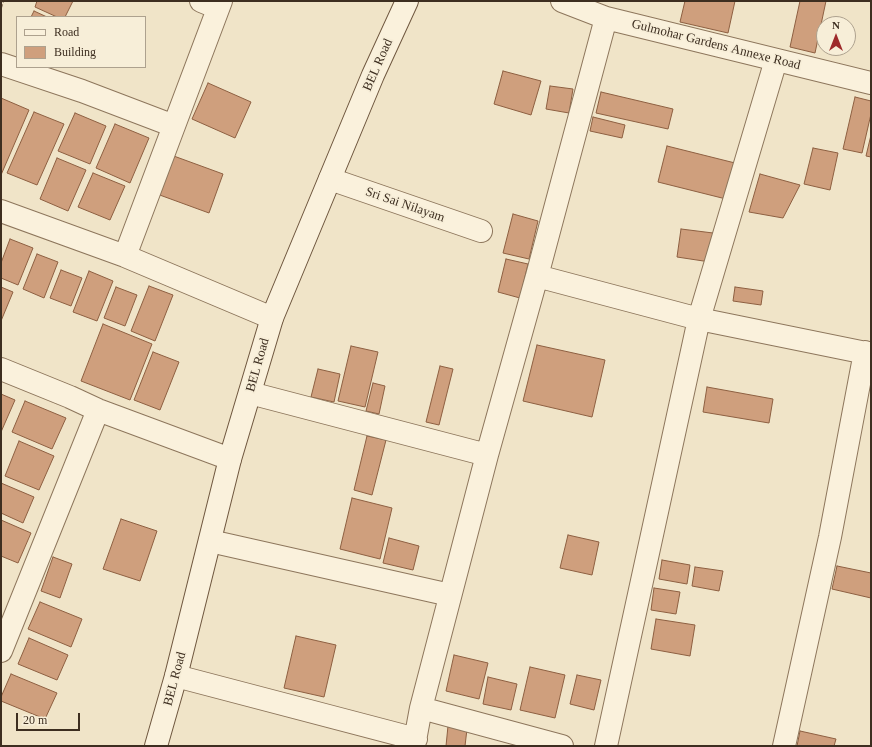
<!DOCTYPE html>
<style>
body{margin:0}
#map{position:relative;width:872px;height:747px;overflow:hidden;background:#f0e4c8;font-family:"Times New Roman",serif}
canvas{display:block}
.frame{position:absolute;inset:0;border:2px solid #3d2e20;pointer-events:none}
.legend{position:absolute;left:16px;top:16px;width:130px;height:52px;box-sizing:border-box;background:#f7eed8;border:1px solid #ada18e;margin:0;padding:5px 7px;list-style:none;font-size:12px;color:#3d2e20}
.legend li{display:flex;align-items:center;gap:8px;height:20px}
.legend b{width:20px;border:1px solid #ada18e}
.north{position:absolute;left:816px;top:16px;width:40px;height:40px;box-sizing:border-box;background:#f7eed8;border:1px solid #ada18e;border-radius:50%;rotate:0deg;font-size:11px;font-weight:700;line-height:16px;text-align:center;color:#3d2e20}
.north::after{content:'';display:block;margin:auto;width:14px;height:18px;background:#9e2a2b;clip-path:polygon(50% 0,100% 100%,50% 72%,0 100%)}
.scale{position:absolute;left:16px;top:713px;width:64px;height:18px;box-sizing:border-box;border:2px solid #3d2e20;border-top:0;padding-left:5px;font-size:12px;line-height:14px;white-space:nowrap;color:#3d2e20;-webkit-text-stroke:3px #f7eed8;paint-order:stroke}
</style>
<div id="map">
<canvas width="872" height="747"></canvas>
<div class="frame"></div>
<ul class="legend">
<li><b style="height:5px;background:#faf1dc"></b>Road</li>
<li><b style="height:11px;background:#cf9f7d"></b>Building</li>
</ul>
<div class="north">N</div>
<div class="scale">20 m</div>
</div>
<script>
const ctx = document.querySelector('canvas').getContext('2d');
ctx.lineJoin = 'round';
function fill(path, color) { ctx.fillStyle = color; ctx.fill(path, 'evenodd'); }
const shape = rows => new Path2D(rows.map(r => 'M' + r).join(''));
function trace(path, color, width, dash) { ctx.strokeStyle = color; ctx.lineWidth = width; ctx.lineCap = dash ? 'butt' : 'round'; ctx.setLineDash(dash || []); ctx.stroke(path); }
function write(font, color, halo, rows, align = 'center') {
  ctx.font = font + ' "Times New Roman",serif'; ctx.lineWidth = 3.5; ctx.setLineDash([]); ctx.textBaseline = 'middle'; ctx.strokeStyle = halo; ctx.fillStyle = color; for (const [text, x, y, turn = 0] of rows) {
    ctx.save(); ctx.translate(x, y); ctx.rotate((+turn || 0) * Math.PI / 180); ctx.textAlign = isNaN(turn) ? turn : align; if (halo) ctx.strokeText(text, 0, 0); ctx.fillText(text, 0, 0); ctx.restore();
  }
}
const building = shape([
 [37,1,73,1,65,17,57,17,35,7,37,1],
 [685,1,735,1,728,33,680,22,685,1],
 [800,1,826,1,815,53,790,47,800,1],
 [34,11,47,17,31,17,34,11],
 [503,71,541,81,531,115,494,104,503,71],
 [208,83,251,102,235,138,192,119,208,83],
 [550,86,573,89,569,113,546,109,550,86],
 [601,92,673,109,668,129,596,113,601,92],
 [855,97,871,101,871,114,862,153,843,149,855,97],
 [1,98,29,110,1,175,1,98],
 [34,112,64,124,37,185,7,173,34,112],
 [75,113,106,126,90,164,58,151,75,113],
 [593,117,625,125,622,138,590,131,593,117],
 [115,124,149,138,130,183,96,168,115,124],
 [871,135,871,157,866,156,871,135],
 [667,146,735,163,726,199,658,182,667,146],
 [813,148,838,153,830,190,804,184,813,148],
 [171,155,223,174,209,213,157,194,171,155],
 [57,158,86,170,68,211,40,199,57,158],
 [93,173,125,186,110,220,78,207,93,173],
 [760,174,800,185,783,218,749,212,760,174],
 [513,214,538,221,529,259,503,253,513,214],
 [681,229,713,233,710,262,677,257,681,229],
 [10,239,33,248,18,285,1,278,1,263,10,239],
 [37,254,58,262,44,298,23,289,37,254],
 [506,259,528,264,520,298,498,292,506,259],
 [61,270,82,278,71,306,50,298,61,270],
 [89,271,113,281,97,321,73,312,89,271],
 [149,286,173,295,155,341,131,331,149,286],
 [1,287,13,292,1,321,1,287],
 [116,287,137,295,125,326,104,318,116,287],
 [735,287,763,291,761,305,733,301,735,287],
 [103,324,152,344,130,400,81,381,103,324],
 [537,345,605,360,592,417,523,401,537,345],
 [351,346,378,352,365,407,338,401,351,346],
 [153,352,179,362,160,410,134,400,153,352],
 [440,366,453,369,439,425,426,422,440,366],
 [318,369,340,374,334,402,311,397,318,369],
 [373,383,385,386,379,414,366,411,373,383],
 [707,387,773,399,769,423,703,412,707,387],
 [1,394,15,400,1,432,1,394],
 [25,401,66,418,52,449,12,432,25,401],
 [367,436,386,440,372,495,354,490,367,436],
 [19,441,54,456,39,490,5,476,19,441],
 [1,483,34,497,23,523,1,513,1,483],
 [352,498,392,508,380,559,340,549,352,498],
 [121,519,157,531,140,581,103,569,121,519],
 [1,520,31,533,18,563,1,556,1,520],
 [568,535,599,542,592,575,560,568,568,535],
 [389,538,419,546,413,570,383,563,389,538],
 [53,557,72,564,60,598,41,591,53,557],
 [662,560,690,565,687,584,659,579,662,560],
 [837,566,871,573,871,598,832,589,837,566],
 [695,567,723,571,719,591,692,586,695,567],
 [654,588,680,592,676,614,651,610,654,588],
 [40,602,82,619,71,647,28,629,40,602],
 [656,619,695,625,690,656,651,649,656,619],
 [296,636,336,645,324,697,284,688,296,636],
 [29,638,68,655,57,680,18,664,29,638],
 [454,655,488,663,479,699,446,691,454,655],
 [530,667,565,675,555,718,520,710,530,667],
 [11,674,57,693,45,719,1,701,1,697,11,674],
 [577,675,601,680,594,710,570,704,577,675],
 [488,677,517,684,511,710,483,704,488,677],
 [448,726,467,729,465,746,446,746,448,726],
 [800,731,836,739,834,746,797,746,800,731]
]);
fill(building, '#cf9f7d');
trace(building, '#8d5f41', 1);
const street = shape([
 [201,1,218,8],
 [562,1,606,18,871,83],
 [1,64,82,91,174,126],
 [330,179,481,231],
 [1,211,125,256,272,318],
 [125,256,221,1],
 [537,276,699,319,871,354],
 [1,369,70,397,98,410,230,459],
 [250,393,487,455],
 [210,541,450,595],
 [1,651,98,410],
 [176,676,416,739],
 [421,708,562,746],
 [414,746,421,708,487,455,537,276,606,18],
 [606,746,699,319,776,60],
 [784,746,830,537,865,352]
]);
const secondary = shape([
 [156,746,176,676,230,459,272,318,373,75,407,1]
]);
trace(street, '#8d765c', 24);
trace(secondary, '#6f573f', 24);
trace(shape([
 [1,7,3,1]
]), '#8d765c', 2.5, [3, 2]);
trace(street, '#faf1dc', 22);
trace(secondary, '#faf1dc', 22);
write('13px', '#3d2e20', '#f7eed8', [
 ["Gulmohar Gardens Annexe Road",716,45,14],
 ["BEL Road",378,65,-66],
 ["Sri Sai Nilayam",405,205,19],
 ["BEL Road",258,365,-74],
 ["BEL Road",175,679,-75]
]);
</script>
